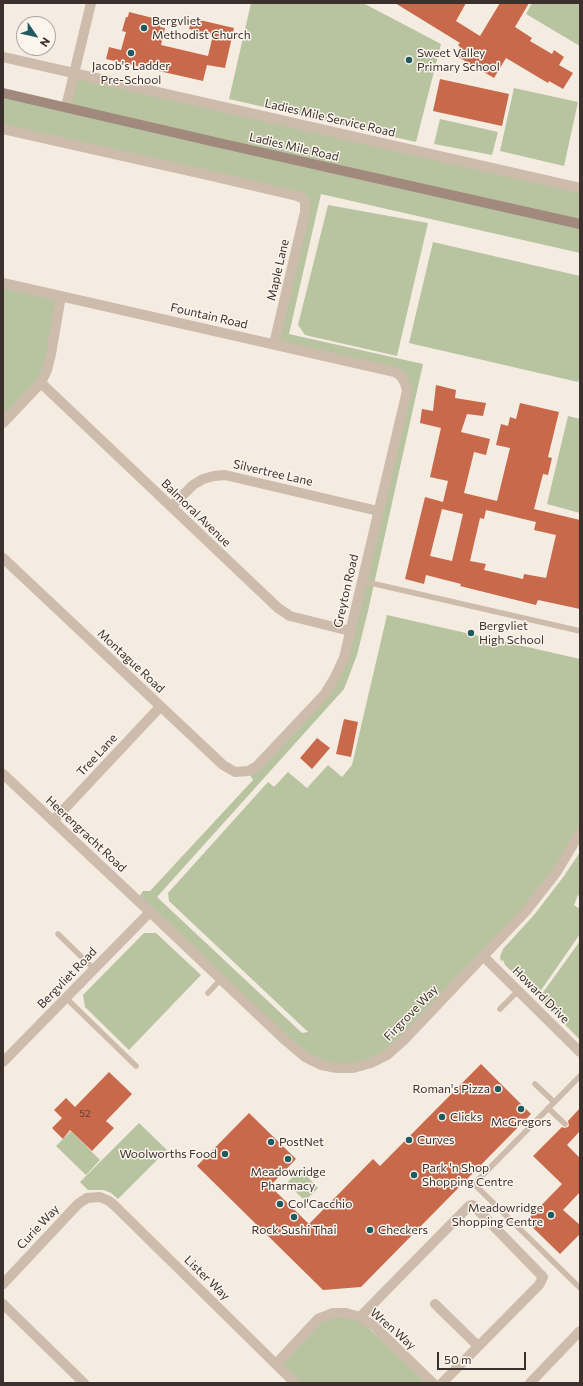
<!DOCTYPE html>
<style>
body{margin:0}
#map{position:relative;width:583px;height:1386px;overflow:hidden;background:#f4ebe1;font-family:Commissioner,sans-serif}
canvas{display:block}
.frame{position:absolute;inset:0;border:4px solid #3b302b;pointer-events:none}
.north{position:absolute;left:16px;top:16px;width:40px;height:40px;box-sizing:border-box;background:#fbf5ee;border:1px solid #aea6a0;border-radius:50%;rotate:124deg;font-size:11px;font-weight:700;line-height:16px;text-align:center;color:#3b302b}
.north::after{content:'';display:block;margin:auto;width:14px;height:18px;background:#1f5a5e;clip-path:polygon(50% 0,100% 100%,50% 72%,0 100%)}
.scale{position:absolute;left:437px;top:1352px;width:89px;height:18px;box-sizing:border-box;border:2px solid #3b302b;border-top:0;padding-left:5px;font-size:12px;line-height:14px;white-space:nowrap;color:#3b302b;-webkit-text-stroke:3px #fbf5ee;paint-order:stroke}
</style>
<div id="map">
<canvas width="583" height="1386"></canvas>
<div class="frame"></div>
<div class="north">N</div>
<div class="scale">50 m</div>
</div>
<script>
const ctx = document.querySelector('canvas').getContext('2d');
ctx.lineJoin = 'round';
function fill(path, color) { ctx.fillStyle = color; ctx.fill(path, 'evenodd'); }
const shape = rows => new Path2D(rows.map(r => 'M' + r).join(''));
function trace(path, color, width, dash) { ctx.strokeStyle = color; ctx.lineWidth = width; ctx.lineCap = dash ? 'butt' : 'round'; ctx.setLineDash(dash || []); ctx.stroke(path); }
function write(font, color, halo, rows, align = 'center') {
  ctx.font = font + ' Commissioner,sans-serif'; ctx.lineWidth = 3; ctx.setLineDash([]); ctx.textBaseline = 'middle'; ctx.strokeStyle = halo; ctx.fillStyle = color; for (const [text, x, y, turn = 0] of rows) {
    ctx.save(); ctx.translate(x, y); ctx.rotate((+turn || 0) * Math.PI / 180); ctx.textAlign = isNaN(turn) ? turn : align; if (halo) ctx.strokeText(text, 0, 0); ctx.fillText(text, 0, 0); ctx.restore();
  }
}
fill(shape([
 [251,3,363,3,441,44,416,142,229,99],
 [532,3,580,3,580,46,526,14],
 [74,72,580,188,580,253,321,194,289,334,423,364,368,611,357,655,344,689,157,897,302,1033,308,1032,169,901,168,893,268,782,274,787,288,772,307,788,328,765,342,777,352,765,387,615,580,659,580,833,556,873,403,1041,363,1066,313,1061,137,900,143,891,150,891,253,780,248,771,335,677,407,391,401,376,274,344,305,201,3,129,3,93,66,107],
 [514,88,578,102,564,166,500,151],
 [440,119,498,132,492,155,434,144],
 [328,205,428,223,397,356,305,335,298,325],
 [433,242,580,276,580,374,578,382,409,343],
 [3,283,61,296,47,370,3,423],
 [568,416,580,419,580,513,547,504],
 [580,852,580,896,578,895,574,905,580,909,580,934,537,996,505,965,503,960,501,961,500,957,503,949,534,915,564,876],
 [144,933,156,933,201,975,129,1050,85,1007,83,995],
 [580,941,580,1040,539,998],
 [139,1123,167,1150,118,1199,111,1193,104,1190,88,1190,80,1182],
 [71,1131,100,1160,86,1175,56,1146],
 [300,1169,318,1188,305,1201,287,1183],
 [353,1315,433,1383,295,1383,276,1364,318,1319]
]), '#b8c4a0');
fill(shape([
 [395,3,466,3,456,21,480,36,500,3,529,3,515,27,532,38,530,41,552,54,554,50,564,57,559,65,573,73,563,89,549,81,548,83,506,58,494,78,455,55,460,47,458,45,460,43],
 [129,12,161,20,160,27,165,28,161,45,208,56,213,35,189,29,191,18,234,28,225,68,207,65,203,81,106,59,109,47,121,50,126,32,122,31,126,17,128,17],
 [440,79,509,94,502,126,433,111],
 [436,385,456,390,455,398,486,403,483,416,467,414,461,432,490,439,486,455,474,452,464,493,497,501,510,448,496,445,501,424,508,426,510,417,516,419,520,403,559,412,548,457,552,458,548,475,543,474,534,509,580,520,580,609,538,600,536,605,460,586,461,584,426,575,424,584,405,579,425,497,443,502,448,481,430,477,441,428,420,423,422,409,433,411],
 [442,509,463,514,452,561,430,556],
 [486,510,536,522,534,530,556,535,546,578,524,574,523,579,484,570,486,564,470,561,480,518,484,519],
 [344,719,358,722,351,757,336,754],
 [317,738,330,748,312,769,300,758],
 [481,1064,531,1114,361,1287,323,1290,197,1166,249,1113,296,1159,270,1186,309,1224,373,1159,380,1166],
 [109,1072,132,1094,106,1121,114,1128,92,1151,70,1130,63,1139,52,1128,62,1118,54,1110,66,1098,75,1107],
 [580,1108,580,1131,567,1145,580,1158,580,1192,563,1210,580,1225,580,1234,560,1254,526,1221,562,1184,533,1156,562,1127,564,1128,568,1127,569,1125,568,1121]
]), '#c8694b');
trace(shape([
 [362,581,580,631],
 [58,934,94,969],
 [208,993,221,979],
 [66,998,136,1066],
 [500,1009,518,991],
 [580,1076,476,1182,475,1185,580,1288],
 [535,1084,554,1102],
 [548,1108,565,1124]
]), '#cdbbac', 5.5);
trace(shape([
 [3,57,580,188],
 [66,107,91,3],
 [3,129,208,175,297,196,302,198,305,201,305,212,274,344],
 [3,283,395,372,401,376,405,383,407,391,344,658,335,677,324,695,257,766,248,771,235,772,223,765,3,558],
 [41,383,278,608,290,616,350,631],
 [3,423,41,383,47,370,51,354,61,296],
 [171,507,193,485,203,479,214,476,225,475,378,511],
 [3,774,150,912],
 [53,821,160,707],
 [484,957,580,1052],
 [3,1284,78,1204,87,1198,100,1197,109,1201,114,1205,295,1383],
 [3,1304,84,1383],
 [435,1304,478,1346],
 [360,1317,469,1206,472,1205,474,1206,543,1277,539,1285,442,1383],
 [276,1364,318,1319,333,1313,346,1313,360,1317,374,1326,433,1383],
 [530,1383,580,1331]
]), '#cdbbac', 10);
trace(shape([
 [3,1062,150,912,285,1040,305,1057,321,1065,337,1068,353,1068,371,1063,387,1055,403,1041,527,910,556,873,580,833]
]), '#cdbbac', 10);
trace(shape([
 [3,93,215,142,580,224]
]), '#a18a7d', 10);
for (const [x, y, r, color] of [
 [144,28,4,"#1f5a5e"],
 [131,53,4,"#1f5a5e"],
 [409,60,4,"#1f5a5e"],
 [471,633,4,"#1f5a5e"],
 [498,1089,4,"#1f5a5e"],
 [521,1109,4,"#1f5a5e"],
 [442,1117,4,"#1f5a5e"],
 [409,1140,4,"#1f5a5e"],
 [271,1142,4,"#1f5a5e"],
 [225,1154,4,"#1f5a5e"],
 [288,1159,4,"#1f5a5e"],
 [414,1175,4,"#1f5a5e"],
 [280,1204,4,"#1f5a5e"],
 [551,1215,4,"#1f5a5e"],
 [294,1217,4,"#1f5a5e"],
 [370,1230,4,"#1f5a5e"]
]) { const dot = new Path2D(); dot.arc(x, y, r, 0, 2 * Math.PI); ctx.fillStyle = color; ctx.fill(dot); trace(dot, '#fbf5ee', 1.5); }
write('10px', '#5e3e33', null, [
 ["52",85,1114]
]);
write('12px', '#3b302b', '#fbf5ee', [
 ["Bergvliet",152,21],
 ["Methodist Church",152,35],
 ["Sweet Valley",417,53],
 ["Primary School",417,67],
 ["Jacob's Ladder",131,66,"center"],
 ["Pre-School",131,80,"center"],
 ["Bergvliet",479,626],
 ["High School",479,640],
 ["Roman's Pizza",490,1089,"right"],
 ["Clicks",450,1117],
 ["McGregors",521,1122,"center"],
 ["Curves",417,1140],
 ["PostNet",279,1142],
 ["Woolworths Food",217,1154,"right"],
 ["Park 'n Shop",422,1168],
 ["Shopping Centre",422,1182],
 ["Meadowridge",288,1172,"center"],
 ["Pharmacy",288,1186,"center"],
 ["Col'Cacchio",288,1204],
 ["Meadowridge",543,1208,"right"],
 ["Shopping Centre",543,1222,"right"],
 ["Rock Sushi Thai",294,1230,"center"],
 ["Checkers",378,1230]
], 'left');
write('12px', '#3b302b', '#fbf5ee', [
 ["Ladies Mile Service Road",330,118,13],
 ["Ladies Mile Road",294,147,13],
 ["Maple Lane",278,270,-77],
 ["Fountain Road",209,316,13],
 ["Silvertree Lane",273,473,13],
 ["Balmoral Avenue",196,513,44],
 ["Greyton Road",346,591,-77],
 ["Montague Road",131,661,43],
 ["Tree Lane",97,755,-47],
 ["Heerengracht Road",86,834,43],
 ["Bergvliet Road",67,978,-46],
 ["Howard Drive",541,995,45],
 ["Firgrove Way",411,1013,-46],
 ["Curie Way",38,1227,-47],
 ["Lister Way",207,1278,44],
 ["Wren Way",393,1329,41]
]);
</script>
